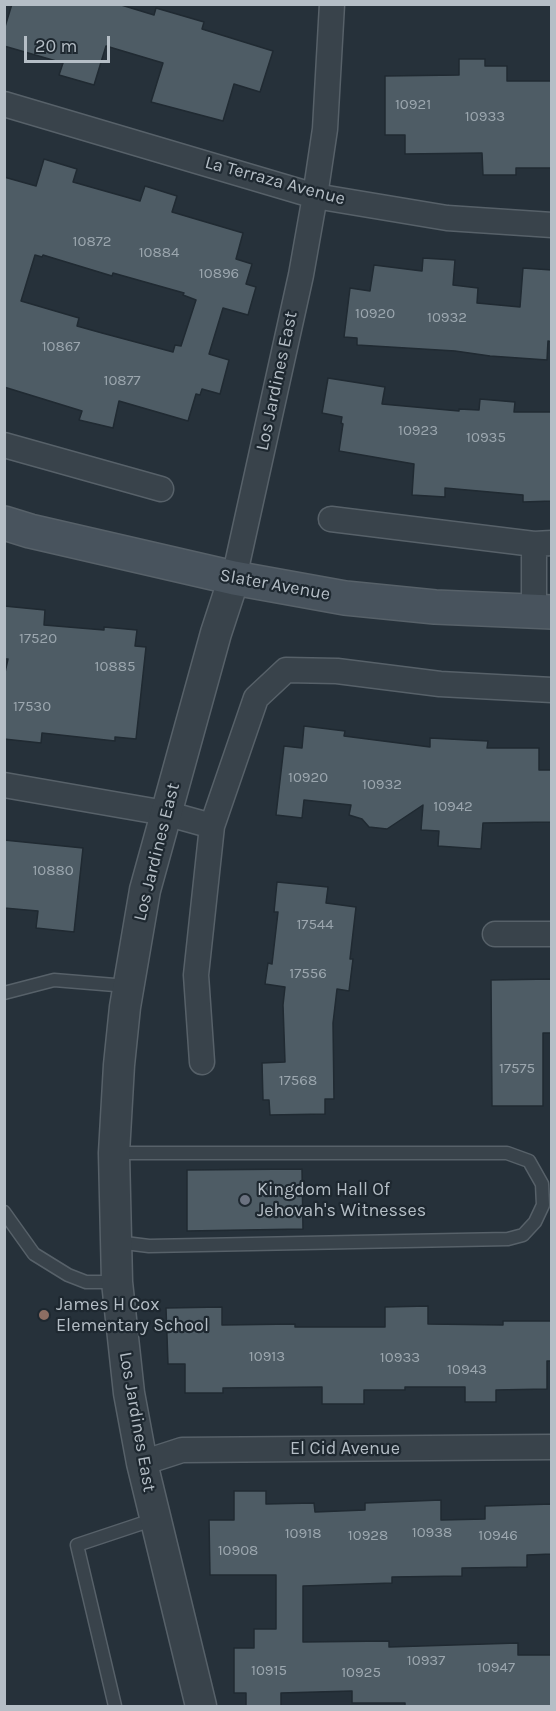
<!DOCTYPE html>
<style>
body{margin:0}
#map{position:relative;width:556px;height:1711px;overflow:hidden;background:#26313a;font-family:Karla,sans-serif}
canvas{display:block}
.frame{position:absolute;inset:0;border:6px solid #b5bec6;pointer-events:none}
.scale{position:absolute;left:24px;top:36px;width:86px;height:27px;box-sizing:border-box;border:3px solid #b5bec6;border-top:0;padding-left:8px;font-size:18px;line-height:21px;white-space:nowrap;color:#b5bec6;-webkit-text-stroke:4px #1e2830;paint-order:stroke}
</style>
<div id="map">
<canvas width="556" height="1711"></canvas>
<div class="frame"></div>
<div class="scale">20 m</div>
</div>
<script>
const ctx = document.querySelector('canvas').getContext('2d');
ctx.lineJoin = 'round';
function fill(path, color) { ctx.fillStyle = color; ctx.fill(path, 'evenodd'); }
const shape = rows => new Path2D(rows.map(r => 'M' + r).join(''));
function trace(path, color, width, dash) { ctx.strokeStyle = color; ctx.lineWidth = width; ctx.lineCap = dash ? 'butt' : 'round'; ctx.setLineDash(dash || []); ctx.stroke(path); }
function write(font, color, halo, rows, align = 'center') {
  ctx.font = font + ' Karla,sans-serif'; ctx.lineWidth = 4.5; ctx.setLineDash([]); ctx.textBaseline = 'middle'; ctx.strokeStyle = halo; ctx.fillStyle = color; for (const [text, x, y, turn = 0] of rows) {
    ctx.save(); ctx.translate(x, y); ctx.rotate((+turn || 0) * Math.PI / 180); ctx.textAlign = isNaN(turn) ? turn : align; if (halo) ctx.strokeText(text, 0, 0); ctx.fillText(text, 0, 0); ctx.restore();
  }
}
const building = shape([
 [12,4,118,4,154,15,156,8,204,22,202,29,273,51,260,92,234,84,223,121,151,102,163,63,106,46,94,85,59,75,63,63,4,46,4,30,12,4],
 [459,59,485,59,485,66,507,66,507,81,552,81,552,168,516,168,516,175,483,175,482,153,405,154,405,135,385,135,385,76,459,75,459,59],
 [44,159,77,169,73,182,140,201,145,186,177,196,172,212,243,233,236,259,252,264,246,284,256,287,248,315,223,308,209,354,229,360,220,394,202,389,200,395,196,394,188,421,119,401,113,428,79,420,82,411,4,387,4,177,36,186,44,159],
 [35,255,42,257,43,255,112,276,113,273,184,293,183,295,196,300,181,346,175,345,173,352,102,333,77,326,79,318,21,301,35,255],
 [423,258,455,260,453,285,478,288,477,303,520,307,523,268,552,270,552,342,548,341,547,360,490,356,455,351,357,345,357,338,344,337,350,288,370,291,374,265,422,271,423,258],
 [328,378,385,387,382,404,459,411,459,409,479,410,480,399,515,402,514,412,552,412,552,501,523,502,523,495,445,488,445,497,412,495,414,464,339,451,343,424,341,423,342,417,322,413,328,378],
 [4,606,45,610,44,625,104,630,104,627,137,630,135,646,146,647,136,739,115,737,115,741,42,733,41,743,4,739,4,677,8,659,4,659,4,606],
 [304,726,345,731,344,736,430,747,430,738,488,741,487,748,539,748,539,770,552,770,552,822,483,823,481,849,438,846,439,831,421,830,423,805,387,829,369,827,362,819,349,815,351,805,304,800,302,818,276,815,284,746,302,748,304,726],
 [4,840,83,848,74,932,36,928,38,911,4,908,4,840],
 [277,882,328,887,326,903,356,907,350,959,353,959,349,991,337,989,333,1023,334,1099,325,1099,325,1114,270,1115,269,1100,263,1100,262,1063,285,1062,283,1005,285,987,265,984,268,963,272,964,278,912,274,912,277,882],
 [552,979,552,1033,543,1033,543,1106,492,1106,491,980,552,979],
 [302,1169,303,1229,187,1231,187,1170,302,1169],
 [428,1306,428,1324,503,1325,503,1321,552,1321,552,1361,547,1361,547,1389,496,1390,496,1402,465,1402,465,1387,405,1387,405,1390,364,1390,364,1404,322,1404,322,1387,223,1388,223,1393,185,1393,185,1364,168,1364,166,1308,222,1307,222,1325,295,1324,295,1327,385,1327,385,1307,428,1306],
 [234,1491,266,1491,266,1504,314,1503,315,1512,365,1510,365,1503,441,1500,441,1520,485,1519,485,1506,552,1504,552,1554,527,1555,527,1567,462,1568,462,1576,392,1577,392,1583,303,1586,303,1642,389,1641,389,1647,518,1643,518,1655,552,1655,552,1707,405,1707,405,1703,352,1703,352,1691,281,1693,281,1707,246,1707,246,1693,234,1693,234,1648,254,1648,254,1629,276,1629,276,1575,210,1575,209,1520,234,1520,234,1491]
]);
fill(building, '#4e5c65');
trace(building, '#202a32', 1.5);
const service = shape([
 [4,993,54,980,127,986],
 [115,1153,507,1153,529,1161,542,1184,543,1205,535,1222,523,1235,508,1239,149,1246,117,1242],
 [4,1212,34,1254,68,1275,86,1282,117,1282],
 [115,1706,77,1545,155,1519]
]);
const minor = shape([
 [4,104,315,196,447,218,552,225],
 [4,445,161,489],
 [331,519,534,544,552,543],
 [534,544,534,611],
 [234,578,301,275,315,196,325,129,332,4],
 [4,785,165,813,212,826,196,975,202,1062],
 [212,826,256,698,286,670,337,671,440,684,552,690],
 [495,934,552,934],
 [142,1463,182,1450,552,1447]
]);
const tertiary = shape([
 [201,1706,142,1463,129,1393,117,1282,114,1153,119,1065,125,1007,145,890,216,633,234,578]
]);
const secondary = shape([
 [4,523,30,531,234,578,345,598,435,607,552,612]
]);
trace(service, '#576169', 15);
trace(minor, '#576169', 27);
trace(tertiary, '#576169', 33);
trace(secondary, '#576169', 36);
trace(service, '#39434b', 12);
trace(minor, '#39434b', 24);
trace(tertiary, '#39434b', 30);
trace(secondary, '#48535d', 33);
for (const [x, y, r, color] of [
 [245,1200,6,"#6b7280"],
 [44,1315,6,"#8d6e63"]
]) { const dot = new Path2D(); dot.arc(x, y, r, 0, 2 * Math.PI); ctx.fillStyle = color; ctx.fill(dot); trace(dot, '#1e2830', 2); }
write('15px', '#9ba6ae', null, [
 ["10921",413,105],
 ["10933",485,117],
 ["10872",92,242],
 ["10884",159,253],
 ["10896",219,274],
 ["10920",375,314],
 ["10932",447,318],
 ["10867",61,347],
 ["10877",122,381],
 ["10923",418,431],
 ["10935",486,438],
 ["17520",38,639],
 ["10885",115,667],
 ["17530",32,707],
 ["10920",308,778],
 ["10932",382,785],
 ["10942",453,807],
 ["10880",53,871],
 ["17544",315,925],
 ["17556",308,974],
 ["17575",517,1069],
 ["17568",298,1081],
 ["10913",267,1357],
 ["10933",400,1358],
 ["10943",467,1370],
 ["10938",432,1533],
 ["10918",303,1534],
 ["10928",368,1536],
 ["10946",498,1536],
 ["10908",238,1551],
 ["10937",426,1661],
 ["10947",496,1668],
 ["10915",269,1671],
 ["10925",361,1673]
]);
write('18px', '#b5bec6', '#1e2830', [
 ["La Terraza Avenue",275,181,15],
 ["Los Jardines East",277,381,-78],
 ["Slater Avenue",275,585,10],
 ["Los Jardines East",157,852,-76],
 ["Los Jardines East",137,1422,80],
 ["El Cid Avenue",345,1449]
]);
write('18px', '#b5bec6', '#1e2830', [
 ["Kingdom Hall Of",257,1190],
 ["Jehovah's Witnesses",257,1211],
 ["James H Cox",56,1305],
 ["Elementary School",56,1326]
], 'left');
</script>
